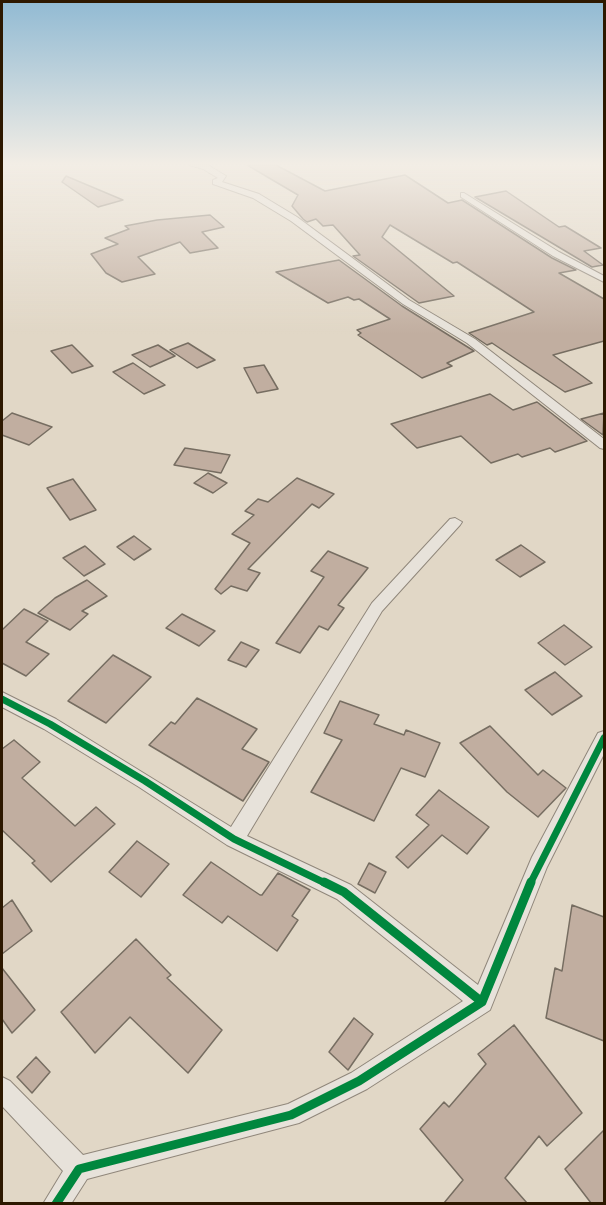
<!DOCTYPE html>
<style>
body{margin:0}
#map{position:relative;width:606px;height:1205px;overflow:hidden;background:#e1d7c6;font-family:"Libre Bodoni",serif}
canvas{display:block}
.frame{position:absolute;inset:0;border:3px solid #2d1800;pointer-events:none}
</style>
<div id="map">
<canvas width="606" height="1205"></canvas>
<div class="frame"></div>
</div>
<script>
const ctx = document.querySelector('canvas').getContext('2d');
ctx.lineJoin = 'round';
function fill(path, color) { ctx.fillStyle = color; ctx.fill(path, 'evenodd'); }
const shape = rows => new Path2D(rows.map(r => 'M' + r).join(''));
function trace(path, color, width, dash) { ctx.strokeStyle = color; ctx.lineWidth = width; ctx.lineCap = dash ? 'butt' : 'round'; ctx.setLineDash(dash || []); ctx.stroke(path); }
const building = shape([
 [247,165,276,165,325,191,405,175,448,203,462,200,552,258,576,270,559,273,604,299,604,341,553,355,592,383,565,392,492,343,487,345,469,333,534,312,457,262,453,263,390,225,382,237,454,296,419,303,353,256,360,255,333,225,323,226,316,219,307,222,303,219,292,206,298,195,247,165],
 [66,176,123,200,98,207,62,182,66,176],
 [506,191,559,227,565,226,601,248,584,251,603,265,592,267,475,197,506,191],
 [210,215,224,227,202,232,218,248,190,253,180,242,138,257,155,274,122,282,106,273,91,254,118,244,105,238,129,229,125,226,157,220,210,215],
 [339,260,402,306,474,351,447,363,452,366,422,378,358,335,361,333,357,330,390,319,359,299,354,300,348,297,328,303,276,272,339,260],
 [188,343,215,360,197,368,170,350,188,343],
 [72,345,93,366,72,373,51,351,72,345],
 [158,345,175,356,150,367,132,355,158,345],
 [133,363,165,385,144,394,113,372,133,363],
 [264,365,278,389,257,393,244,368,264,365],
 [490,394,513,410,537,402,587,441,555,452,550,448,522,457,518,454,491,463,461,436,417,448,391,424,490,394],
 [12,413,52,427,29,445,2,435,2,421,12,413],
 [604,413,603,435,581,419,604,413],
 [185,448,230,455,221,473,174,465,185,448],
 [208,473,227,483,213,493,194,483,208,473],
 [297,478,334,494,319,508,312,504,248,569,260,573,247,591,231,586,221,594,215,589,250,543,232,534,254,515,245,511,258,499,268,502,297,478],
 [73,479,96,510,70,520,47,488,73,479],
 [134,536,151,549,134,560,117,547,134,536],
 [521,545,545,562,520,577,496,560,521,545],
 [85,546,105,564,84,576,63,558,85,546],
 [328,551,368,568,338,605,344,608,328,630,319,626,300,653,276,643,324,577,311,571,328,551],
 [87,580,107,596,82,611,88,614,70,630,38,613,55,598,87,580],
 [24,609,48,621,26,642,49,654,26,676,2,663,2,630,24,609],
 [182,614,215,631,199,646,166,628,182,614],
 [564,625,592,647,565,665,538,643,564,625],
 [241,642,259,650,246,667,228,660,241,642],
 [113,655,151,677,106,723,68,701,113,655],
 [555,672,582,696,552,715,525,690,555,672],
 [197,698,257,729,242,749,269,762,243,801,149,745,171,722,175,724,197,698],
 [340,701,379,715,374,724,404,735,406,730,440,743,425,777,401,768,374,821,311,792,342,740,324,733,340,701],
 [490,726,538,775,543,770,566,788,538,817,507,792,460,743,490,726],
 [14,740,40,762,22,778,75,826,96,807,115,824,51,882,32,863,35,861,2,830,2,749,14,740],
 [439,790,489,827,467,854,442,835,408,868,396,857,429,825,416,815,439,790],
 [137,841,169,864,141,897,109,872,137,841],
 [211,862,260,895,262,895,278,873,310,890,292,916,298,920,277,951,228,916,222,923,183,895,211,862],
 [369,863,386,872,375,893,358,884,369,863],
 [12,900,32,931,2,954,2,908,12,900],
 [572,905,604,917,604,1041,546,1018,555,968,562,971,572,905],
 [136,939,171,975,167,978,222,1030,188,1073,130,1017,95,1053,61,1012,136,939],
 [2,968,35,1010,12,1033,2,1019,2,968],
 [354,1018,373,1034,348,1070,329,1052,354,1018],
 [514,1025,582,1113,547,1146,539,1136,505,1178,527,1203,444,1203,463,1180,420,1129,444,1102,449,1107,486,1064,478,1054,514,1025],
 [36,1057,50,1072,32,1093,17,1077,36,1057],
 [604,1130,604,1203,591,1203,565,1169,604,1130]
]);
fill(building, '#c1aea0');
trace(building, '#766d61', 1.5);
const minor = shape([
 [189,165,208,165,226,176,222,182,259,194,297,217,409,300,475,339,604,439,604,449,600,448,467,343,403,304,291,221,253,198,213,184,213,180,218,178,203,169,189,165],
 [464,193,559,252,604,276,604,282,553,256,461,197,461,193,464,193],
 [455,518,462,522,460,525,382,611,247,836,351,885,478,985,532,857,598,733,604,731,604,754,547,867,490,1010,367,1089,299,1123,87,1179,71,1204,43,1204,63,1171,2,1106,2,1077,10,1081,83,1155,288,1104,351,1073,463,1001,337,899,227,845,139,787,44,729,2,707,2,692,56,719,231,827,372,603,450,519,455,518]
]);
trace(minor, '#90877b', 2);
fill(minor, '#e7e2da');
trace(shape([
 [2,699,50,724,145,781,234,839,327,884],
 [530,884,604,738]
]), '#00873e', 7);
trace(shape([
 [324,882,344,892,482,1002],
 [56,1204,79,1169,291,1115,359,1081,482,1002,531,882]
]), '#00873e', 9);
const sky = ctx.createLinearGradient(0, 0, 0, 334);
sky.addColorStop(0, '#91bad3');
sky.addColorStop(0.49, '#f2ede5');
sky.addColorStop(1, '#f2ede500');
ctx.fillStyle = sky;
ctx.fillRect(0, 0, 606, 334);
</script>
